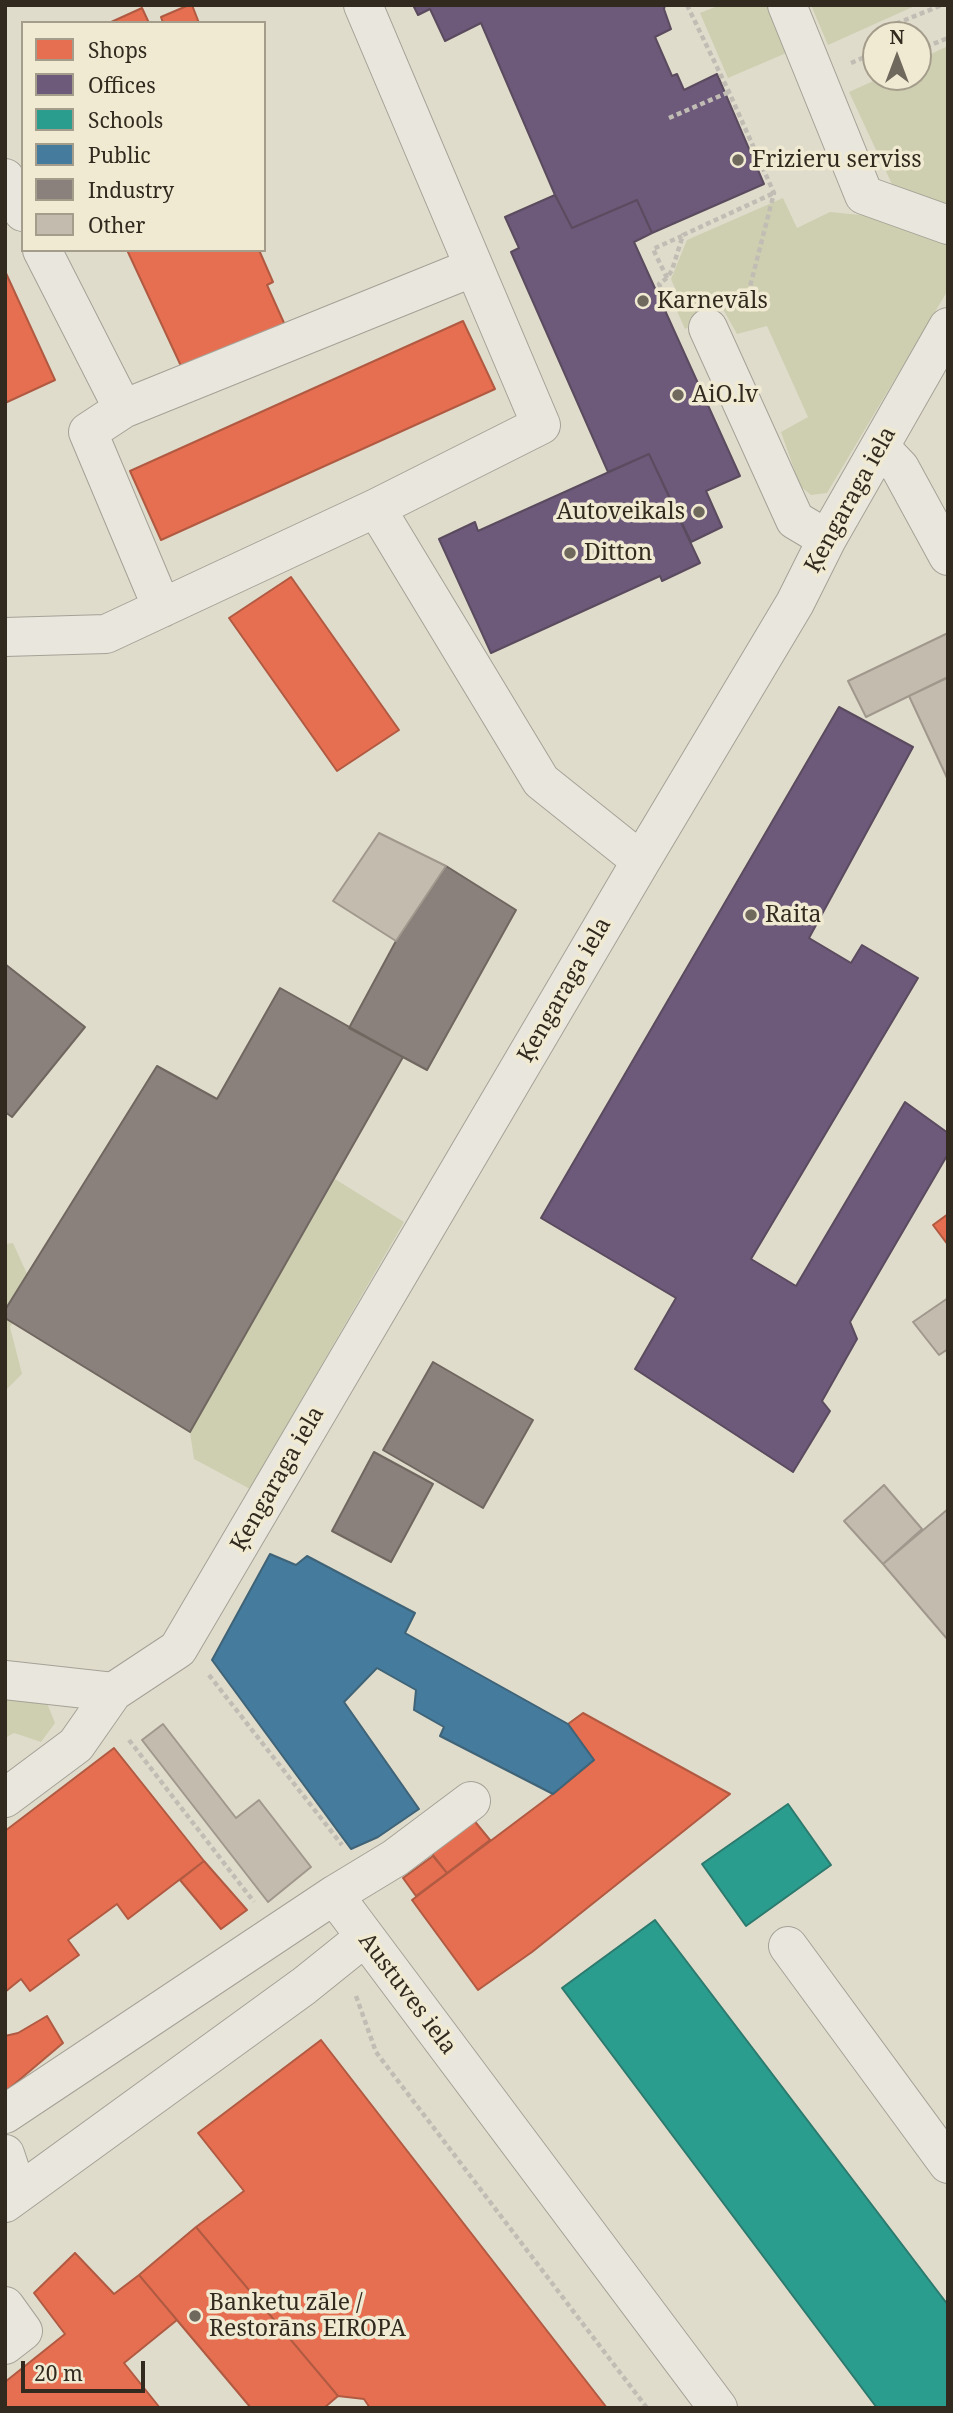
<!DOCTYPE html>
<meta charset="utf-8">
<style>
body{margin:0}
#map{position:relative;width:953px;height:2413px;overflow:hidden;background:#e0dccc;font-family:"Noto Serif",serif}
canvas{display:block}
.frame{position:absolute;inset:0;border:7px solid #322a1f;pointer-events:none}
.legend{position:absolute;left:21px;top:21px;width:245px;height:231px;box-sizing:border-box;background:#f1ead3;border:2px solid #a59d8b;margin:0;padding:9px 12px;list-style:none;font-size:21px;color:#322a1f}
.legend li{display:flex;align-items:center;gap:14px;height:35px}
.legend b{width:35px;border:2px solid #a59d8b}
.north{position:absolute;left:862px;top:21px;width:70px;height:70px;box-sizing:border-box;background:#f1ead3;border:2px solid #a59d8b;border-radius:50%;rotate:0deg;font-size:19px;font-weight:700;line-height:28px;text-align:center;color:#322a1f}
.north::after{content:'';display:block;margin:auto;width:24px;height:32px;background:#6f685c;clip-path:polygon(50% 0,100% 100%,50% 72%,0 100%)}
.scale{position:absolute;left:21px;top:2361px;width:124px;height:32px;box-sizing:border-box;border:4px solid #322a1f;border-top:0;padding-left:9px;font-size:21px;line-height:24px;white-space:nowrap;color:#322a1f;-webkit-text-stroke:5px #f1ead3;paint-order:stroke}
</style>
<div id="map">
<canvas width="953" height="2413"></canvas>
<div class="frame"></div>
<ul class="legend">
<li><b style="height:19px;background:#e76f51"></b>Shops</li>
<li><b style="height:19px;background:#6d597a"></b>Offices</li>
<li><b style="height:19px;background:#2a9d8f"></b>Schools</li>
<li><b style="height:19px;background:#457b9d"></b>Public</li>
<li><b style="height:19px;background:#8a817c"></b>Industry</li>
<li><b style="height:19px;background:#c3bbae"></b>Other</li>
</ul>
<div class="north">N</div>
<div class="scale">20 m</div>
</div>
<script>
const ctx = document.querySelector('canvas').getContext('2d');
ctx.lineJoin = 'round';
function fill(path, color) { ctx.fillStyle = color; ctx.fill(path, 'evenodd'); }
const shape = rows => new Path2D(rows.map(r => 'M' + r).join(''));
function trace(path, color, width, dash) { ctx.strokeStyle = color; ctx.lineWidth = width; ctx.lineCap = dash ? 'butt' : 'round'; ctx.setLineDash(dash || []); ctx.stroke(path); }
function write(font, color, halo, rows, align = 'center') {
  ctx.font = font + ' "Noto Serif",serif'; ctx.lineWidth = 7; ctx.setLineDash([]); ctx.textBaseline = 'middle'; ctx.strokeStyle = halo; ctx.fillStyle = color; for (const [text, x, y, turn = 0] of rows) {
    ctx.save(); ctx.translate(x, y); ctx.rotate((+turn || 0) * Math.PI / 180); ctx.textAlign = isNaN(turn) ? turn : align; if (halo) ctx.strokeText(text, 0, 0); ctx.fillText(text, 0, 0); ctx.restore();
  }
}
fill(shape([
 [720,5,769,5,798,48,728,78,700,13],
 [811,5,917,5,828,45],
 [948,46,948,212,897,195,849,92,882,77,918,77,918,60],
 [783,198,797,228,830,212,881,217,948,243,948,290,827,493,811,495,800,486,781,432,808,417,767,326,737,334,723,309,685,329,673,302,679,298,671,279,687,240],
 [335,1179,404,1222,250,1489,194,1459,190,1432],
 [13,1243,33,1287,10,1327,22,1374,5,1391,5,1244],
 [5,1686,43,1693,55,1723,41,1742,14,1733,5,1738]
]), '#cdcfb0');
const shops = shape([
 [189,5,192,5,199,23,163,23,161,17,189,5],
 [142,8,149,23,109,23,142,8],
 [127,250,259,250,273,282,267,285,289,334,188,381,127,250],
 [5,271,55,380,5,403,5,271],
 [463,321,495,389,161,540,130,471,463,321],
 [291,577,399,730,337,771,229,618,291,577],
 [948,1214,948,1245,933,1225,948,1214],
 [583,1713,730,1794,532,1952,478,1990,412,1900,553,1794,594,1760,568,1724,583,1713],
 [114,1748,204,1861,128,1919,117,1904,68,1940,79,1955,30,1991,21,1979,5,1992,5,1831,114,1748],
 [472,1818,490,1840,447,1873,430,1851,472,1818],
 [433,1856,447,1873,416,1896,403,1878,433,1856],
 [204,1861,247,1910,221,1929,180,1880,204,1861],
 [47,2016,63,2043,5,2092,5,2036,18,2033,47,2016],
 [321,2040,607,2408,370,2408,364,2399,338,2396,196,2227,244,2191,198,2133,321,2040],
 [196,2227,338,2396,324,2408,251,2408,139,2275,196,2227],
 [75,2253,114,2294,139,2275,177,2320,124,2363,160,2408,5,2408,5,2382,65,2334,34,2293,75,2253]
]);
fill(shops, '#e76f51');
trace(shops, '#b15a42', 2);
const offices = shape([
 [413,5,665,5,664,9,671,29,655,37,672,76,677,74,684,90,717,74,764,184,652,233,637,200,572,228,555,195,481,23,445,41,430,9,418,15,413,5],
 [555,195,572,228,637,200,652,233,634,242,740,476,706,491,722,527,691,542,649,454,608,472,511,252,519,248,505,217,555,195],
 [649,454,700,563,662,581,660,576,491,653,439,539,475,522,478,531,649,454],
 [839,707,913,747,809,938,851,963,862,945,918,978,751,1259,796,1286,905,1102,948,1133,948,1154,850,1322,857,1339,822,1401,830,1411,793,1472,635,1369,676,1298,541,1218,839,707]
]);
fill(offices, '#6d597a');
trace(offices, '#5b4b5f', 2);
const schools = shape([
 [788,1804,831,1865,746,1926,702,1864,788,1804],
 [655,1920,948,2305,948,2408,877,2408,562,1988,655,1920]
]);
fill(schools, '#2a9d8f');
trace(schools, '#2c7a6d', 2);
const public = shape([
 [270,1554,296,1565,307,1556,415,1613,405,1633,568,1724,594,1760,553,1794,440,1736,444,1727,414,1710,416,1690,377,1668,344,1702,419,1809,378,1837,351,1849,212,1660,270,1554]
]);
fill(public, '#457b9d');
trace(public, '#3f6377', 2);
const industry = shape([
 [446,866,516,910,427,1070,349,1028,396,941,446,866],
 [5,964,85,1027,12,1117,5,1112,5,964],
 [280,988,403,1057,190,1432,5,1318,5,1310,157,1066,217,1099,280,988],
 [433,1362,533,1420,483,1508,383,1450,433,1362],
 [374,1452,433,1484,391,1562,332,1531,374,1452]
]);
fill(industry, '#8a817c');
trace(industry, '#706760', 2);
const building = shape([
 [948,633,948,677,866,717,848,681,948,633],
 [947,678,948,680,948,780,909,696,947,678],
 [379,833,446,866,396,941,333,901,379,833],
 [948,1298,948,1349,939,1355,913,1322,948,1298],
 [884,1485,922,1529,883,1564,844,1521,884,1485],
 [948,1509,948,1640,883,1564,948,1509],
 [163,1724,236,1818,259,1800,311,1867,268,1902,142,1740,163,1724]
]);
fill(building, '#c3bbae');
trace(building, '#a0988c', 2);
const minor = shape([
 [363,5,541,425,376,508],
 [787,5,864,195,948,225],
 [5,178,23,212],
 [42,250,123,409,474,267],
 [708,328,795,520,827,539],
 [123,409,88,432,162,608],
 [880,447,900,468,948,556],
 [5,637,106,634,376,508,541,781,641,861],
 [5,1680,113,1692,178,1649,641,861,795,603,827,539,948,327],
 [5,1798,76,1745,113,1692],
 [334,1895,718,2408],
 [788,1946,948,2164],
 [5,2114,334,1895,395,1858,471,1801],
 [5,2154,18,2193],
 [5,2203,304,1986,365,1937],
 [5,2306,23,2331,5,2345]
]);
trace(minor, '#a5a196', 40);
trace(shape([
 [687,5,729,92,774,193,744,310],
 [947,5,948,6],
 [886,35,888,27,942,5],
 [918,50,948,38],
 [851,63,876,52],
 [669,118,729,92],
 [667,278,653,249,682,236],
 [672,310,659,284,667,278,672,270,683,235,774,193],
 [209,1675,342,1845],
 [129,1740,254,1902],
 [356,1996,376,2052,647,2408]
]), '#c1bdb4', 4.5, [5, 3.5]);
trace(minor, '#e8e6dd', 38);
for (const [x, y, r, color] of [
 [738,160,7,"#6f685c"],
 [643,301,7,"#6f685c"],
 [678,395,7,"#6f685c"],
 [699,512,7,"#6f685c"],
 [570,553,7,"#6f685c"],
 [751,915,7,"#6f685c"],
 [195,2316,7,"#6f685c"]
]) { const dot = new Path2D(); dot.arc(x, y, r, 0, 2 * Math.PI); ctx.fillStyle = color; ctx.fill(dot); trace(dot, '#f1ead3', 2.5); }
write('23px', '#322a1f', '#f1ead3', [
 ["Frizieru serviss",752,160],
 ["Karnevāls",657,301],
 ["AiO.lv",692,395],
 ["Autoveikals",685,512,"right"],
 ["Ditton",584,553],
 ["Raita",765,915],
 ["Banketu zāle /",209,2303],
 ["Restorāns EIROPA",209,2329]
], 'left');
write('23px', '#322a1f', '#f1ead3', [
 ["Ķengaraga iela",851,500,-61],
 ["Ķengaraga iela",565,990,-60],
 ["Ķengaraga iela",278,1479,-60],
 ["Austuves iela",407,1994,53]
]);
</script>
